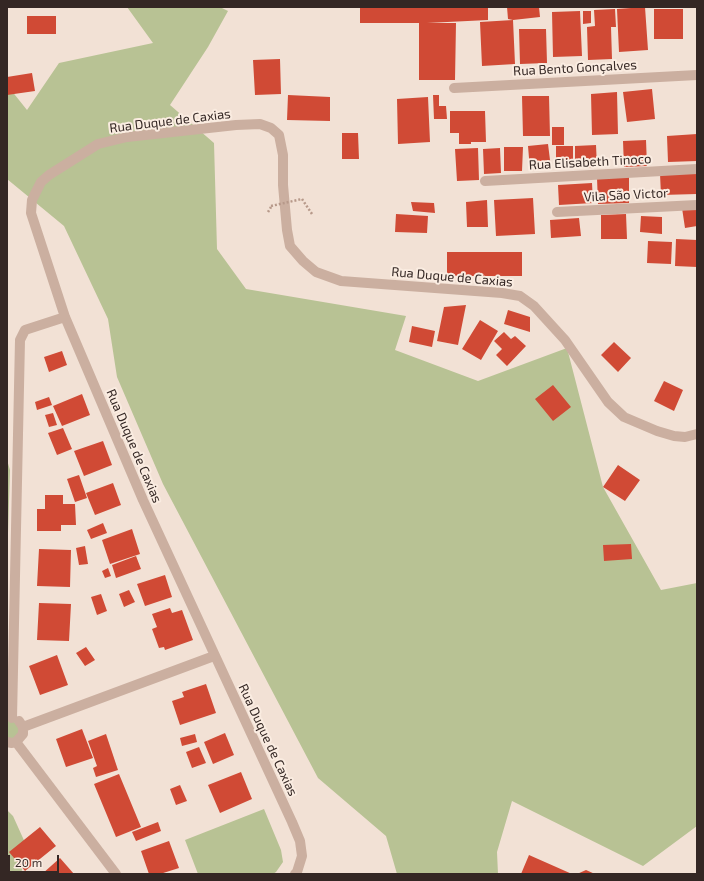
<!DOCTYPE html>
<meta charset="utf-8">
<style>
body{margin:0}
#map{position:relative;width:704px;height:881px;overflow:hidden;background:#f2e1d5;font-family:"Exo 2",sans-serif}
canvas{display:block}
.frame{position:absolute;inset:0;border:8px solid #342724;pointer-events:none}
.scale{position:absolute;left:8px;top:855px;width:51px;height:18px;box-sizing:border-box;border:2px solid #342724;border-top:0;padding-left:5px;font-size:12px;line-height:14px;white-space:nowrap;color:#342724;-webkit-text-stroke:3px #faece1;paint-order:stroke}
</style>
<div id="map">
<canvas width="704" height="881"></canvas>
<div class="frame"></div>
<div class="scale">20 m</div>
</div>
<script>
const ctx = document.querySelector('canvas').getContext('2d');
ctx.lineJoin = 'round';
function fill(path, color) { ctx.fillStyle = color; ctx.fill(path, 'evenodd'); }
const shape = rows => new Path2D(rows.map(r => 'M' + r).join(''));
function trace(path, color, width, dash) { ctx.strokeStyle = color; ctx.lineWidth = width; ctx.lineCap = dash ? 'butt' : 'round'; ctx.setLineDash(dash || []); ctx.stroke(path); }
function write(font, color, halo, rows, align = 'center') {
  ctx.font = font + ' "Exo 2",sans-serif'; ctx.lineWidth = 4; ctx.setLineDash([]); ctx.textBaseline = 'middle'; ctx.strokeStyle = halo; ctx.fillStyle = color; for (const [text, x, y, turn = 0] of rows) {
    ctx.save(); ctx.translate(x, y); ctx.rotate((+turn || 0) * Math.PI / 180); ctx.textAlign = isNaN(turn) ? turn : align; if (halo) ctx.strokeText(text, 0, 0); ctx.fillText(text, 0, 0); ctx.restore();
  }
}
fill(shape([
 [127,7,220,7,228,11,208,47,170,105,214,143,217,249,246,289,406,316,395,350,478,381,567,348,603,487,661,590,697,583,697,826,643,866,512,801,497,852,498,874,397,874,386,836,318,778,163,484,117,377,108,319,64,226,7,179,7,85,27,110,59,63,153,43],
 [7,460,10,470,7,565],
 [9,720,19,724,19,737,7,740,7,721],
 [264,809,281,850,283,862,276,872,273,874,198,874,185,840],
 [7,810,13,816,27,847,21,874,7,874]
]), '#b8c294');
fill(shape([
 [360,7,488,7,488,20,427,23,456,23,455,80,419,80,419,23,360,23],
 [507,7,539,7,540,17,513,20,515,64,482,66,480,22,513,20,508,19],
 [645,7,648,50,619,52,617,9],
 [615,9,616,27,611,27,612,59,588,60,587,27,595,26,594,10],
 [654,9,683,9,683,39,654,39],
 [580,11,582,56,553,57,552,12],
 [583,11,591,11,591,23,583,24],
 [27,16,56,16,56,34,27,34],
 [519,29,546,29,547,63,520,64],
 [280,59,281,94,255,95,253,60],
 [32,73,35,91,7,95,7,77],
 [652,89,655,119,627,122,623,92],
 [617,92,618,134,592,135,591,94],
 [288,95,330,97,330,121,287,120],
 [433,95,439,95,439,106,446,106,447,119,434,119],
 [522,96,549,96,550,136,523,136],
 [428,97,430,142,398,144,397,99],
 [450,111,485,111,486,142,471,142,471,144,459,144,459,133,450,133],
 [552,127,564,127,564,145,552,145],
 [342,133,358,133,359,159,342,159],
 [697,134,697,161,668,162,667,136],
 [646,140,647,166,624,167,623,141],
 [548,144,551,168,530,170,528,146],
 [596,145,597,167,575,168,575,146],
 [556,146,573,146,573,167,556,168],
 [504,147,523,147,522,171,504,171],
 [478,148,479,180,457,181,455,149],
 [500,148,501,173,484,174,483,149],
 [697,173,697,194,661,195,660,174],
 [629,177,629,203,598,204,597,178],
 [592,183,593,203,559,205,558,185],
 [533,198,535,234,496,236,494,200],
 [487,200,488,227,467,227,466,202],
 [411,202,434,203,435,213,413,211],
 [697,206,697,226,685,228,682,208],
 [396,214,428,216,427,233,395,232],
 [626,214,627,239,601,239,601,215],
 [641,216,662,217,662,234,640,232],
 [579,218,581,236,551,238,550,220],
 [676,239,697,240,697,267,675,266],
 [648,241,672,242,671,264,647,263],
 [447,252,522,252,522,276,447,276],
 [466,305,458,345,437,341,444,307],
 [508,310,530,317,530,332,504,324],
 [480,320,498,331,481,360,462,349],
 [412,326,435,331,432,347,409,342],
 [504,332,511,339,515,336,526,346,507,366,496,355,502,349,494,341],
 [614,342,631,358,618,372,601,355],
 [62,351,67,365,49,372,44,357],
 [664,381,683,390,674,411,654,401],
 [553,385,571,407,553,421,535,399],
 [82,394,90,415,62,426,53,406],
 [49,397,52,405,37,410,35,402],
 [53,413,57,425,49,427,45,415],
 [63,428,72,449,57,455,48,433],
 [103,441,112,465,84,476,74,451],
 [618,465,640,480,625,501,603,487],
 [79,475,87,498,75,502,67,479],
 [113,483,121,505,95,515,86,493],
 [45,495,63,495,63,504,75,504,76,525,61,525,61,531,37,531,37,509,45,509],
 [103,523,107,533,91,539,87,530],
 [132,529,140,554,110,564,102,540],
 [631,544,632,559,604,561,603,545],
 [85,546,88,564,79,565,76,548],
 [39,549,71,550,70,587,37,586],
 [136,556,141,569,116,578,112,565],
 [108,568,111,576,105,578,102,571],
 [165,575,172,597,145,606,137,584],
 [129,590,135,602,124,607,119,594],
 [101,594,107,611,97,615,91,597],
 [39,603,71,604,69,641,37,640],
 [170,608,172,613,182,610,193,640,165,650,164,647,159,648,152,629,157,627,152,614],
 [86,647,95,660,85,666,76,653],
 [57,655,68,685,40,695,29,666],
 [206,684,216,713,180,725,172,701,184,697,182,692],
 [82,729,93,758,66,767,56,739],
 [225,733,234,755,213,764,204,742],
 [106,734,118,770,96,777,93,768,97,766,88,741],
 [195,734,197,742,182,746,180,738],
 [199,747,206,763,192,768,186,752],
 [241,772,252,799,220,813,208,785],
 [119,774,141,827,116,837,94,784],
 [180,785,187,801,176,805,170,789],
 [158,822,161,831,136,841,132,832],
 [40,827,56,846,25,871,9,852],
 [169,841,179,868,160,874,149,874,141,851],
 [529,855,572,874,521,874],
 [60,858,74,874,42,874],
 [586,870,595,874,577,874]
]), '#d04a35');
trace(shape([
 [302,199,312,214],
 [268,212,271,207]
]), '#b7998a', 2.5, [2, 2]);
trace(shape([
 [454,88,697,75],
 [485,181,697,169],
 [557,212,697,205],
 [12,718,20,340,25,330,65,317],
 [23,727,214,656],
 [7,742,12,743,16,742,23,734,23,727,19,721],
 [16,742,116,874],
 [295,874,297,872,302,856,300,841,292,822,143,500,65,317,31,213,32,200,41,182,49,175,98,144,127,137,236,125,260,124,271,128,279,135,283,155,283,185,287,230,290,246,303,261,316,272,341,281,502,293,520,296,534,306,565,340,608,402,624,417,657,431,674,436,685,437,697,434]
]), '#cbafa0', 10);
trace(shape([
 [271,206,302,199]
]), '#b7998a', 2.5, [2, 2]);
write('13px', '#342724', '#faece1', [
 ["Rua Bento Gonçalves",575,68,-3],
 ["Rua Duque de Caxias",170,121,-7],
 ["Rua Elisabeth Tinoco",590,162,-3],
 ["Vila São Victor",626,195,-3],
 ["Rua Duque de Caxias",452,277,5],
 ["Rua Duque de Caxias",134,446,67],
 ["Rua Duque de Caxias",268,740,65]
]);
</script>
